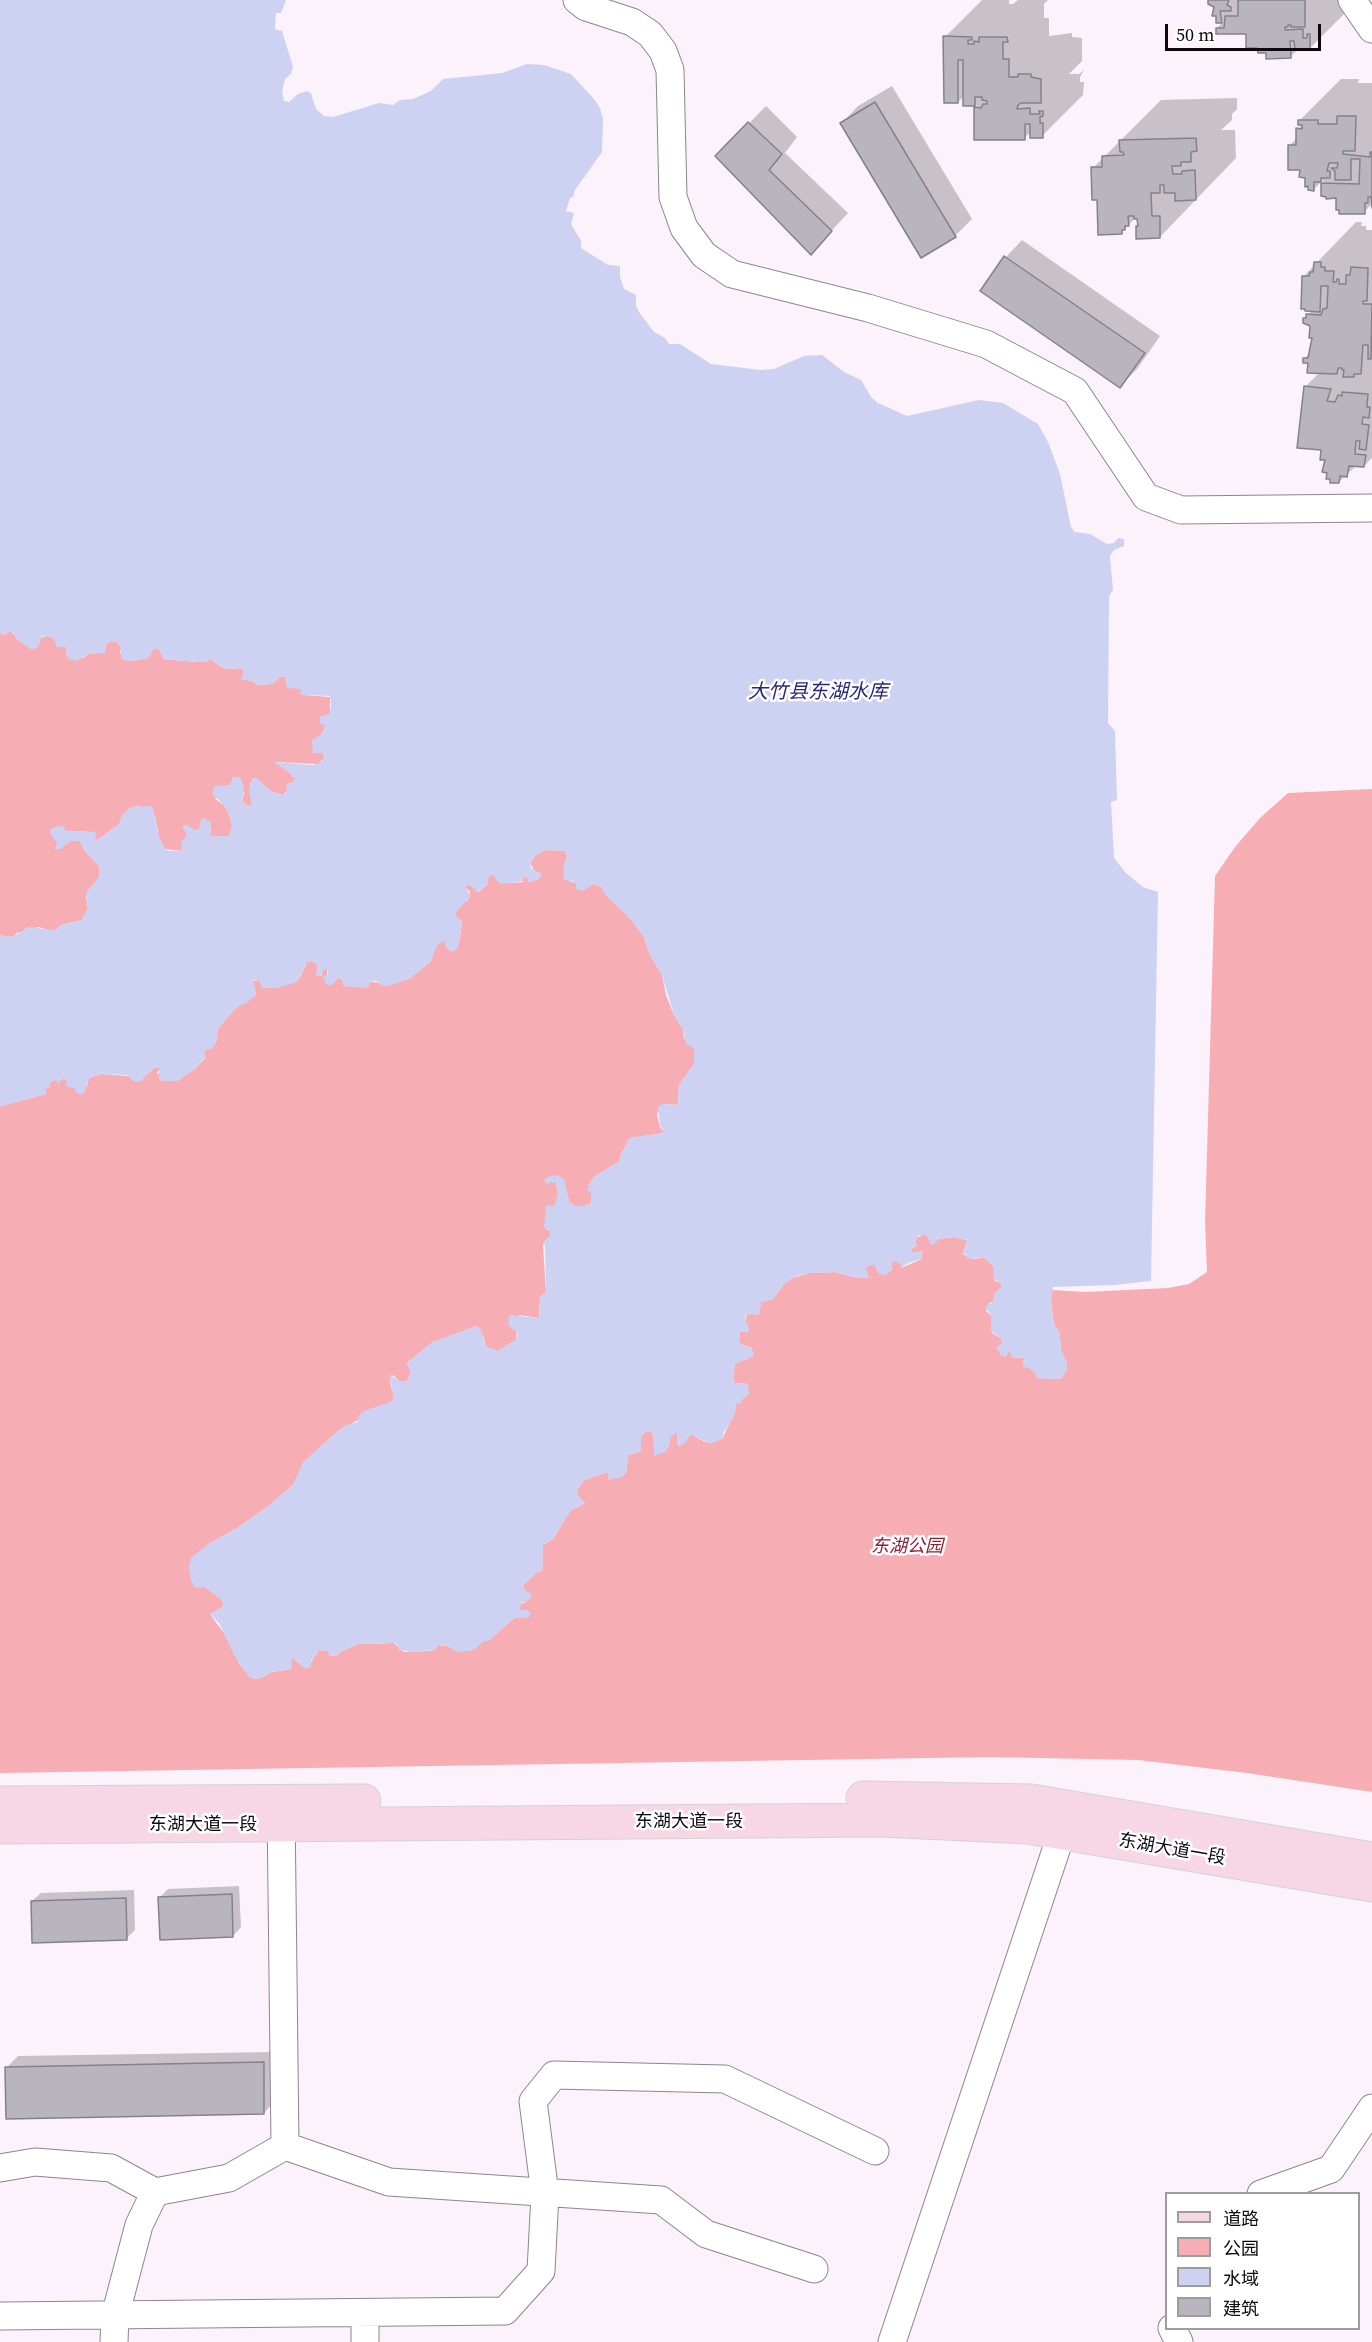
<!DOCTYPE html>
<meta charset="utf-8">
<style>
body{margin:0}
#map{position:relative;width:1372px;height:2342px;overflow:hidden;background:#fbf2fb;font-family:"Source Serif 4","Noto Sans SC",serif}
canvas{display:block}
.legend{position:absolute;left:1165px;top:2192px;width:195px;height:138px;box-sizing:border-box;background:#fff;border:2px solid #9e9d9e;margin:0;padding:8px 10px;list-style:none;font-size:18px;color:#0d0a0d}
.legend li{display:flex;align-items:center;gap:12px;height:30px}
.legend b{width:30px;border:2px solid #9e9d9e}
.scale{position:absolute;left:1165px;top:24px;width:156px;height:27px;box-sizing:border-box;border:3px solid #0d0a0d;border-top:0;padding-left:8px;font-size:18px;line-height:21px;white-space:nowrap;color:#0d0a0d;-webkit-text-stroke:4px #fff;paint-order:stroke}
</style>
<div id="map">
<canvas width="1372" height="2342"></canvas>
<ul class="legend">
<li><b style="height:8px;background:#f7d7e5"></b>道路</li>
<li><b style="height:16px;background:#f6aeb4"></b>公园</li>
<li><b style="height:16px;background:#cdd2f2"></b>水域</li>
<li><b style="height:16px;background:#b9b5bf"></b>建筑</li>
</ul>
<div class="scale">50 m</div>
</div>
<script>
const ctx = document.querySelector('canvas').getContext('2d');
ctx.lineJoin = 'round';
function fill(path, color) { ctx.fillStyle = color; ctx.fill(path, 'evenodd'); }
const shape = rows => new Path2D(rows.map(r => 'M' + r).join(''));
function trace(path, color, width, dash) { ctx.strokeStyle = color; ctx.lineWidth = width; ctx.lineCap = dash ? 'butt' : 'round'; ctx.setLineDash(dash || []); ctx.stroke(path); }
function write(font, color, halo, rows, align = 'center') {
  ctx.font = font + ' "Source Serif 4","Noto Sans SC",serif'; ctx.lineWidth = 5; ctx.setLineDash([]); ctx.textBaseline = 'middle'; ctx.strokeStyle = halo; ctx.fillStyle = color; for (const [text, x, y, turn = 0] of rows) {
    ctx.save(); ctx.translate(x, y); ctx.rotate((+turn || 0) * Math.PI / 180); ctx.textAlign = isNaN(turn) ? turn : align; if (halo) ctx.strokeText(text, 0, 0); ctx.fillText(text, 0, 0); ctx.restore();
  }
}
fill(shape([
 [11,631,17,639,28,647,40,643,40,638,46,636,54,638,61,647,66,647,67,656,83,658,88,654,105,651,106,644,111,641,117,642,121,647,120,653,129,661,148,658,153,649,158,648,164,659,197,662,205,662,211,659,220,666,228,669,241,668,244,671,242,679,255,682,256,685,272,684,280,677,286,676,301,689,303,695,330,697,330,714,320,717,325,725,324,730,320,737,316,738,325,758,318,764,275,762,290,773,295,779,292,783,287,784,287,791,283,795,272,792,260,782,250,783,252,805,246,805,242,801,244,792,231,784,215,799,224,805,228,812,232,824,230,836,210,836,211,828,200,824,200,829,195,831,186,825,187,835,181,851,165,849,159,838,155,816,139,806,131,808,119,824,99,839,95,839,94,832,66,831,57,842,77,840,80,841,85,851,99,866,100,872,99,879,90,888,86,897,88,908,82,920,61,925,56,930,48,930,39,927,17,933,13,937,2,936,0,935,0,633,3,635],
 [1372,789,1372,1792,1247,1773,1138,1760,991,1757,0,1773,0,1106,46,1094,45,1088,52,1081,62,1078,87,1086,89,1078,101,1074,143,1077,154,1068,160,1067,157,1074,194,1070,205,1058,204,1053,206,1049,211,1049,216,1042,218,1029,232,1012,238,1006,256,995,253,981,259,980,262,987,266,988,290,984,300,977,307,962,312,961,318,965,316,975,321,976,323,970,327,968,327,975,335,981,338,978,342,979,344,986,368,987,369,982,393,983,409,979,430,962,437,945,442,941,445,940,445,945,459,942,462,922,454,914,461,905,468,900,470,892,465,887,469,884,478,892,488,884,488,878,491,874,511,883,523,882,523,878,527,876,529,882,539,879,530,863,536,855,545,850,565,851,567,856,564,866,569,881,588,887,594,884,602,887,606,895,631,919,644,937,650,955,662,975,666,995,674,1015,683,1029,684,1038,694,1048,694,1064,679,1085,678,1103,676,1105,663,1104,657,1114,660,1127,665,1133,630,1138,621,1154,620,1161,594,1177,589,1185,592,1194,591,1203,585,1206,575,1206,569,1202,565,1185,551,1182,556,1183,558,1193,557,1201,546,1229,550,1231,550,1236,543,1245,546,1293,540,1297,539,1318,519,1315,516,1340,498,1351,486,1347,484,1338,477,1326,433,1342,407,1363,411,1373,407,1381,399,1381,393,1375,390,1382,394,1398,391,1402,338,1431,304,1462,293,1485,271,1504,239,1527,207,1545,205,1587,221,1599,224,1606,210,1614,226,1636,239,1663,251,1678,259,1679,271,1672,292,1669,292,1657,303,1667,308,1668,318,1650,329,1651,330,1656,338,1655,340,1652,358,1644,394,1643,404,1652,430,1651,435,1650,438,1645,475,1648,483,1641,488,1641,514,1618,531,1614,527,1610,519,1611,520,1604,526,1602,523,1585,537,1572,542,1571,543,1545,553,1539,570,1511,585,1503,578,1496,577,1490,584,1480,608,1472,609,1480,626,1473,628,1455,641,1451,641,1436,645,1432,652,1431,654,1439,665,1452,670,1444,670,1437,674,1434,677,1434,678,1445,691,1434,705,1442,722,1439,735,1412,736,1404,746,1396,748,1384,735,1383,733,1379,735,1364,742,1360,746,1360,752,1348,740,1344,739,1340,740,1332,749,1331,745,1321,747,1314,759,1314,761,1302,773,1299,784,1284,792,1278,809,1273,835,1272,858,1278,868,1265,875,1265,878,1272,891,1265,892,1262,898,1262,901,1264,901,1268,922,1259,922,1252,911,1252,911,1250,915,1246,916,1238,924,1234,930,1238,930,1244,938,1239,954,1237,967,1240,963,1254,974,1259,984,1257,994,1267,995,1281,1001,1283,1001,1288,995,1293,994,1301,989,1303,986,1311,991,1315,992,1333,1002,1339,1002,1344,997,1349,1011,1352,1011,1357,1023,1358,1024,1366,1031,1369,1036,1374,1037,1378,1060,1379,1065,1373,1063,1355,1061,1351,1061,1344,1054,1324,1051,1302,1052,1290,1085,1292,1168,1288,1189,1284,1207,1272,1205,1222,1215,876,1235,847,1260,818,1288,793]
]), '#f6aeb4');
fill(shape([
 [0,0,286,0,281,13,276,13,275,29,282,31,293,67,291,74,285,79,282,91,284,101,289,102,298,94,307,91,311,93,316,109,324,116,333,117,379,103,393,105,400,100,413,99,431,91,443,79,502,73,527,64,544,65,571,74,594,99,600,108,603,119,602,152,575,190,573,197,570,198,566,211,574,213,571,224,581,241,581,248,608,265,620,266,620,277,624,289,636,295,636,306,639,312,654,332,665,338,669,344,680,344,711,364,761,370,774,369,804,356,822,355,844,372,861,380,871,397,878,403,907,416,979,400,1003,403,1038,424,1048,442,1060,474,1071,527,1075,532,1090,534,1107,544,1114,543,1118,538,1124,539,1124,546,1114,550,1110,556,1113,591,1110,594,1109,599,1108,723,1115,731,1117,800,1111,802,1114,858,1126,873,1143,887,1158,892,1151,1281,1115,1285,1053,1287,1051,1302,1054,1324,1060,1333,1061,1351,1067,1361,1067,1370,1060,1379,1037,1378,1036,1374,1031,1369,1023,1366,1023,1358,1011,1357,1011,1353,1009,1352,1006,1357,1001,1355,996,1347,1002,1344,1002,1339,991,1331,991,1315,985,1307,994,1301,995,1292,1001,1289,1001,1283,993,1279,994,1267,984,1257,969,1259,967,1258,966,1254,963,1254,967,1240,954,1237,938,1239,936,1243,931,1245,927,1235,919,1235,915,1243,919,1247,914,1246,911,1250,912,1252,923,1251,922,1259,908,1263,901,1268,901,1264,898,1262,892,1262,892,1270,885,1275,879,1274,875,1265,871,1265,866,1268,869,1278,858,1278,835,1272,809,1273,796,1276,784,1284,773,1299,761,1302,759,1315,746,1314,745,1320,748,1324,749,1331,740,1332,739,1340,740,1344,752,1348,754,1356,735,1364,733,1379,735,1383,748,1384,749,1394,742,1399,741,1403,736,1404,734,1417,723,1433,724,1438,710,1444,691,1434,685,1443,679,1447,677,1434,674,1434,670,1437,670,1444,665,1452,654,1456,653,1432,645,1432,641,1436,641,1451,628,1455,626,1473,622,1477,609,1480,608,1472,584,1480,577,1490,578,1496,585,1503,570,1511,553,1539,543,1545,542,1571,537,1572,523,1585,525,1590,531,1594,531,1598,526,1602,522,1602,519,1610,527,1610,531,1613,528,1618,514,1618,488,1641,483,1641,474,1650,468,1651,457,1652,445,1645,438,1645,435,1650,413,1652,399,1650,397,1644,394,1643,358,1644,340,1652,338,1655,330,1656,328,1651,318,1650,318,1654,311,1660,311,1667,308,1668,303,1667,292,1657,292,1669,271,1672,259,1679,251,1678,248,1676,234,1655,219,1623,210,1614,224,1606,221,1599,205,1587,195,1588,191,1580,189,1568,191,1558,207,1545,239,1527,271,1504,293,1485,303,1462,338,1431,346,1425,358,1422,359,1415,366,1410,391,1402,394,1398,389,1374,399,1381,407,1381,411,1373,407,1363,433,1342,477,1326,481,1330,486,1347,498,1351,516,1340,518,1333,509,1326,508,1319,510,1315,539,1318,540,1297,546,1292,545,1246,543,1242,550,1236,550,1231,544,1227,546,1206,555,1205,558,1193,556,1183,551,1182,547,1184,544,1180,550,1176,557,1175,564,1179,569,1202,576,1206,585,1206,591,1203,592,1194,587,1190,589,1185,594,1177,620,1161,621,1154,630,1138,665,1133,660,1125,658,1107,663,1104,676,1105,678,1103,679,1085,694,1064,694,1048,686,1044,683,1029,674,1015,662,975,650,955,644,937,631,919,605,895,602,887,594,884,583,891,576,889,576,884,572,881,564,880,563,870,567,856,565,851,545,850,536,855,530,863,531,868,542,874,539,879,528,882,527,876,523,878,523,881,504,884,499,883,494,876,491,874,488,878,488,884,477,892,469,884,465,887,471,896,454,914,462,922,458,948,452,952,447,949,444,941,442,941,437,946,430,962,409,979,388,986,382,986,377,981,369,982,368,987,365,988,344,986,342,979,338,978,332,985,327,985,323,978,328,973,327,969,323,970,320,977,316,975,318,965,312,961,307,962,297,982,277,988,266,988,262,987,259,980,253,980,256,995,248,1002,238,1006,232,1012,218,1029,216,1042,211,1050,206,1049,204,1052,205,1057,194,1070,178,1081,162,1081,159,1079,159,1067,154,1068,140,1082,133,1081,128,1075,101,1074,89,1078,85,1092,81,1095,74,1091,76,1088,69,1087,66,1085,67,1079,63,1078,58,1084,56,1080,52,1081,49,1085,50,1088,45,1089,46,1094,0,1106,0,935,13,937,28,927,55,930,61,925,82,920,88,908,86,893,100,876,99,866,85,851,80,841,71,841,60,849,55,849,57,842,51,835,50,830,54,827,63,826,66,831,96,832,95,839,99,839,119,824,122,815,131,807,151,806,153,808,159,838,165,849,170,851,181,851,182,841,187,835,182,826,186,825,195,830,199,829,201,819,204,818,211,822,210,836,229,836,232,824,228,812,224,805,212,794,215,786,230,785,233,777,240,777,244,786,242,801,246,805,252,805,249,791,252,778,257,778,272,792,282,795,286,793,287,784,292,783,294,779,290,773,274,762,312,765,318,764,323,761,323,753,313,753,312,740,323,733,325,725,320,723,320,717,330,714,331,704,330,696,303,695,300,694,301,689,287,688,285,676,280,677,272,684,256,685,255,682,241,679,244,671,241,668,228,669,220,666,211,659,205,662,197,662,164,659,158,648,153,649,149,658,129,661,121,659,121,647,117,642,111,641,106,644,105,653,88,654,77,661,68,659,66,647,57,647,53,638,42,636,38,647,32,650,17,639,11,631,3,635,0,633]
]), '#cdd2f2');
fill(shape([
 [982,0,1009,0,1009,4,1013,4,1018,0,1048,0,1044,4,1044,18,1049,18,1049,36,1072,33,1072,37,1082,38,1082,61,1069,74,1079,74,1084,70,1080,77,1080,82,1084,82,1083,95,1042,136,1032,131,1024,138,975,107,978,105,965,105,965,95,958,102,945,37],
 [1209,0,1351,0,1351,7,1310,48,1299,48,1290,57,1267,51,1248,32,1217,28,1224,21,1217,21,1215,6],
 [1341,79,1359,79,1358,83,1372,83,1372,204,1364,212,1337,196,1322,195,1323,180,1314,189,1290,145,1298,137,1298,129,1303,124,1300,120],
 [892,86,972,219,955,236,922,256,842,123,858,106],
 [1237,98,1237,109,1232,114,1232,120,1221,130,1235,130,1236,158,1160,237,1139,217,1136,217,1121,233,1099,199,1093,168,1161,100],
 [766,106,797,137,785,153,848,213,811,253,717,156],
 [1356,222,1362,222,1361,226,1366,226,1366,230,1372,230,1372,458,1364,466,1357,465,1339,482,1323,449,1305,387,1320,372,1305,358,1310,353,1314,337,1311,325,1304,319,1312,310,1304,276],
 [1022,240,1160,336,1137,369,1120,386,982,290,1006,257],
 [239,1886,241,1927,233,1936,159,1898,168,1889],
 [134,1890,135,1930,127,1938,32,1901,41,1893],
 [274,2052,275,2101,264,2113,6,2068,18,2056]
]), '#0003');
const building = shape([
 [1208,0,1229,0,1227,5,1231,7,1231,11,1220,11,1222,23,1216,23,1216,16,1212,16,1214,7,1208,4,1208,0],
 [1238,0,1305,0,1305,27,1291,27,1291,25,1288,25,1288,27,1285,27,1285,30,1303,29,1303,38,1307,38,1307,34,1310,34,1310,49,1295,50,1294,41,1290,41,1291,58,1266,59,1266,53,1258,53,1257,48,1246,48,1246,34,1216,34,1216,28,1224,28,1225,16,1238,16,1238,0],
 [943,36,972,37,972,40,968,40,968,44,974,44,974,41,979,42,979,37,1007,37,1008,42,1003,42,1003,59,1009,59,1009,77,1018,77,1018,74,1031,74,1031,77,1041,79,1041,103,1021,103,1018,105,1017,109,1030,108,1030,114,1040,114,1039,111,1043,111,1043,116,1040,117,1040,123,1043,123,1043,138,1030,138,1030,124,1025,124,1025,140,974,140,974,107,981,108,983,104,987,104,987,101,982,100,982,97,975,97,975,106,963,106,963,60,958,60,958,103,944,103,943,36],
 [875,102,956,237,921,258,840,123,875,102],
 [1337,116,1356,116,1355,151,1343,151,1343,154,1370,157,1370,152,1372,152,1372,208,1371,197,1368,197,1368,203,1365,203,1365,214,1339,214,1339,210,1336,210,1336,198,1326,199,1326,197,1321,196,1321,183,1359,184,1360,159,1351,159,1351,180,1335,180,1335,171,1331,168,1337,168,1338,163,1329,163,1327,171,1330,171,1330,178,1321,178,1321,182,1314,182,1314,191,1308,190,1308,186,1305,187,1305,178,1299,177,1300,170,1288,170,1288,145,1296,145,1296,128,1302,129,1302,125,1298,125,1298,120,1318,120,1318,124,1337,124,1337,116],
 [748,122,782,154,769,170,832,231,811,255,715,156,748,122],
 [1196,138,1197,151,1191,152,1191,162,1181,162,1181,166,1172,166,1173,174,1182,174,1182,171,1195,170,1196,200,1175,201,1175,193,1164,193,1164,185,1160,185,1160,193,1151,193,1152,216,1160,216,1160,238,1136,239,1136,226,1138,226,1137,219,1134,219,1134,216,1128,216,1129,226,1125,226,1125,230,1122,230,1122,234,1098,235,1097,200,1092,200,1091,167,1102,167,1102,156,1124,155,1123,152,1120,152,1119,140,1196,138],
 [1004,256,1145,353,1120,388,980,291,1004,256],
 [1314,262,1321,262,1321,267,1325,267,1325,271,1334,271,1333,282,1336,282,1337,279,1339,279,1339,284,1346,284,1346,275,1350,275,1351,267,1368,268,1367,301,1363,301,1363,304,1372,304,1371,359,1368,359,1368,345,1363,345,1361,374,1354,374,1354,377,1343,377,1344,370,1342,370,1342,368,1338,368,1337,374,1307,373,1308,363,1303,363,1303,358,1308,358,1312,338,1309,338,1310,326,1303,323,1303,318,1306,318,1306,314,1321,315,1323,309,1327,308,1328,286,1321,286,1320,312,1305,311,1305,309,1301,309,1302,276,1309,276,1310,272,1313,272,1314,262],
 [1304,386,1331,389,1327,401,1335,402,1338,395,1342,396,1342,392,1368,394,1367,407,1370,407,1369,418,1363,417,1362,424,1369,425,1366,450,1359,449,1360,441,1356,441,1355,454,1366,455,1364,467,1349,466,1347,477,1340,476,1339,483,1330,483,1330,479,1326,479,1327,473,1322,472,1325,460,1320,460,1321,450,1297,448,1304,386],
 [232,1894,233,1937,160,1940,158,1897,232,1894],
 [126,1898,127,1940,32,1943,31,1901,126,1898],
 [264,2062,264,2114,6,2119,5,2067,264,2062]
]);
fill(building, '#b9b5bf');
trace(building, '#84818a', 1.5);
const minor = shape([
 [577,0,586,7,632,22,650,34,663,51,670,70,673,197,684,228,704,255,732,274,868,308,986,344,1075,391,1146,497,1181,510,1372,508],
 [1352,0,1372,29],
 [281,1806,285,2146,389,2182,661,2200,706,2234,814,2269],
 [0,2168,35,2162,111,2168,155,2192,139,2225,115,2316,114,2342],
 [155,2192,229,2178,285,2146],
 [1261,2194,1331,2169,1372,2108],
 [365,2314,365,2342],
 [0,2316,505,2311,541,2271,545,2194,533,2101,554,2075,725,2079,875,2151],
 [1172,2328,1179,2342],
 [892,2342,1068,1814]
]);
const major = shape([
 [863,1798,1031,1801,1372,1859],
 [0,1803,364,1801],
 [0,1827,881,1820,1028,1827,1372,1885]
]);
trace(minor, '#8d868d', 29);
trace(major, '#d3d3d3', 35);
trace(minor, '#fff', 27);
trace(major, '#f7d7e5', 33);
write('italic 18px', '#882036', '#fff', [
 ["东湖公园",907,1547]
]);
write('18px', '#0d0a0d', '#fff', [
 ["东湖大道一段",689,1822],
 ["东湖大道一段",203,1825],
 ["东湖大道一段",1172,1850,10]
]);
write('italic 20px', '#2b267c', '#fff', [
 ["大竹县东湖水库",818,693]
]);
</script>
